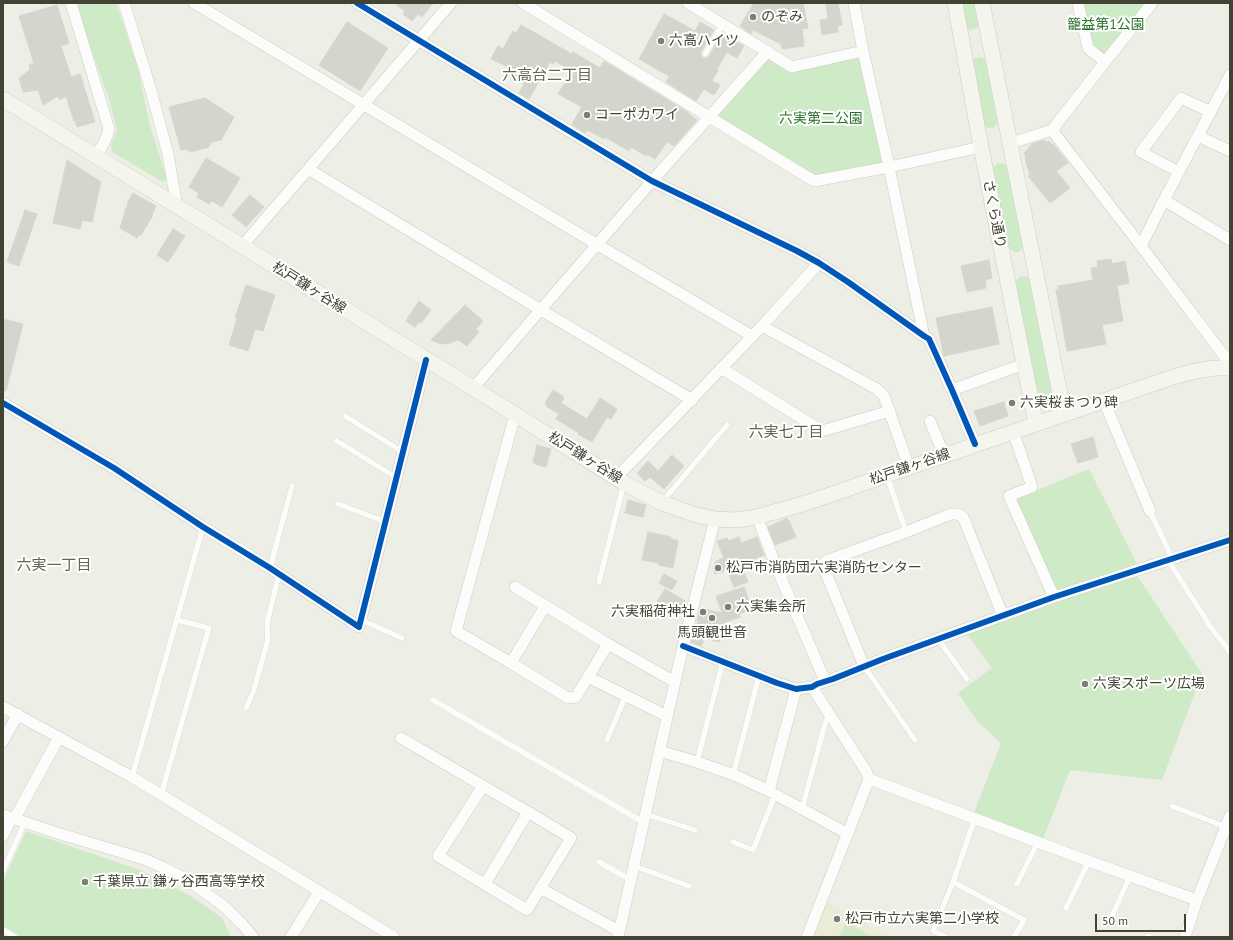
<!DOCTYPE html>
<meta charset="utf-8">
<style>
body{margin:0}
#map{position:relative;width:1233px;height:940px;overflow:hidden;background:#edeee6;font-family:"PT Sans",sans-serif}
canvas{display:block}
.frame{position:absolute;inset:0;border:4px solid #434333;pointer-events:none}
.scale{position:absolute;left:1095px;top:914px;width:91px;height:18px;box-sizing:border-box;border:2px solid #434333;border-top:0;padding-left:5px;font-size:12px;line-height:14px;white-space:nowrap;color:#434333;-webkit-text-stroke:3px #fff;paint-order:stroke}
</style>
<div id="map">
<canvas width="1233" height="940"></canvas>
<div class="frame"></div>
<div class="scale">50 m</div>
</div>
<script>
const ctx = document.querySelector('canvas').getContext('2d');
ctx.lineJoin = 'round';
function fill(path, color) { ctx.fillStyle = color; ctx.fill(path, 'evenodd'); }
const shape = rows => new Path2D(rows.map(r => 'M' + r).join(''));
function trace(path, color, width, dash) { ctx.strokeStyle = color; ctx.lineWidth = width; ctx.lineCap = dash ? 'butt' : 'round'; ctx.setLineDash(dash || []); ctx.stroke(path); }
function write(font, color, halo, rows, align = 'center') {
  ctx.font = font + ' "PT Sans","Noto Sans JP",sans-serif'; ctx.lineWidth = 4; ctx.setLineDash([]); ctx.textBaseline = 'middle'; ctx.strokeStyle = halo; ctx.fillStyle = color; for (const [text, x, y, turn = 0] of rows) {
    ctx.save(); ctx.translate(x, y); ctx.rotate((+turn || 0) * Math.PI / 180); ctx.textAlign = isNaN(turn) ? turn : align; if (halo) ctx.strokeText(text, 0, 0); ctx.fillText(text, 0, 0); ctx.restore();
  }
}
fill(shape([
 [825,901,889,937,810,937]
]), '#eaecd8');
fill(shape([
 [75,3,116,3,138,68,150,126,167,179,163,182,112,152,111,145,117,130,109,99],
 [960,3,976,3,979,25,977,28,970,30,966,28],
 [1080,3,1152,3,1105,62,1088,48],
 [768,51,793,67,863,51,889,167,814,181,709,117],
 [980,57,983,58,986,61,998,123,993,128,989,128,985,126,983,120,973,60,975,58],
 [1001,163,1005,164,1007,166,1024,247,1019,252,1014,252,1011,250,1008,244,992,170,996,164],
 [1024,276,1028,277,1031,280,1053,396,1048,401,1044,401,1040,399,1038,393,1015,283,1019,277],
 [1089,469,1137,564,1060,590,1053,585,1015,499],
 [1136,574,1202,674,1162,780,1070,770,1043,839,974,813,1001,743,978,722,958,693,992,668,966,633],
 [26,831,140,870,191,896,222,918,231,937,21,937,3,926,3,882],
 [846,922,872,937,839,937]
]), '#ceeac6');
const building = shape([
 [394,3,433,3,422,17,418,14,412,21,403,14,405,11,394,3],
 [754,3,803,3,808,28,802,29,804,46,782,49,781,44,753,30,751,34,740,26,754,3],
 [826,3,838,3,842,25,837,26,838,32,822,35,820,20,828,19,826,3],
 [57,5,69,43,61,46,71,77,80,74,95,122,77,127,75,120,74,121,66,96,60,100,58,96,43,105,38,90,23,92,19,78,30,70,29,65,34,63,19,16,57,5],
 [664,14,695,31,700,22,714,30,701,52,701,56,703,58,707,58,709,56,722,34,744,46,737,58,727,52,717,69,718,70,712,81,720,85,714,95,704,89,696,101,666,82,669,76,639,59,664,14],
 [347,22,388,48,360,91,319,65,347,22],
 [521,25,572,54,573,52,600,68,604,61,689,113,689,114,697,120,674,146,667,142,655,159,647,154,646,156,631,147,629,151,605,137,604,139,587,130,585,133,572,124,582,107,558,94,572,71,555,61,553,64,550,62,529,99,519,93,524,84,509,76,513,69,491,59,498,46,503,49,513,31,516,33,521,25],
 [205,98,234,117,221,140,211,142,209,147,191,152,185,149,181,150,169,107,205,98],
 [1044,140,1045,142,1049,141,1052,145,1053,144,1068,163,1056,171,1070,188,1050,203,1028,176,1030,175,1025,159,1026,157,1024,153,1032,144,1044,140],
 [206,158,240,178,222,207,212,201,209,204,197,197,199,193,189,187,206,158],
 [67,160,101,182,92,222,82,220,80,229,53,223,67,160],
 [133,193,156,206,152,214,153,215,141,235,140,234,137,238,120,228,125,213,124,212,128,205,127,204,133,193],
 [250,195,264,207,246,227,232,215,250,195],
 [25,210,37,214,19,266,7,262,25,210],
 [173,229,185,236,168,262,157,255,173,229],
 [1111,259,1112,264,1125,261,1129,283,1117,286,1123,321,1102,325,1106,344,1067,351,1056,290,1059,289,1058,286,1093,280,1091,268,1098,267,1097,261,1111,259],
 [989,260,992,278,985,280,986,288,967,292,961,266,989,260],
 [246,285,275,295,263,331,255,329,248,351,229,345,237,319,235,318,246,285],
 [419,301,431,310,421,323,419,322,415,327,406,321,408,319,407,319,419,301],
 [465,305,483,321,476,329,479,332,467,346,458,340,447,344,438,343,431,340,465,305],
 [992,307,999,344,944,356,936,318,992,307],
 [3,319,23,324,6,391,3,390,3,319],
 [553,390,563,396,563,398,564,398,561,403,587,419,600,398,617,409,611,419,607,417,592,442,578,434,579,433,556,419,559,414,546,406,547,404,545,403,553,390],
 [1004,402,1008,416,980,426,974,411,1004,402],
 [1093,437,1098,457,1078,463,1071,444,1093,437],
 [537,445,551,449,546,467,538,465,533,462,537,445],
 [672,455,684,466,664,489,650,477,645,481,637,473,648,461,658,471,672,455],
 [628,500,646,505,643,517,625,513,628,500],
 [787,518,788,521,789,520,796,537,775,545,768,527,787,518],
 [648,532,671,537,671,539,678,541,673,568,658,565,659,563,642,560,648,532],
 [739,537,741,543,757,537,764,555,741,565,748,582,734,587,727,570,715,574,713,568,716,561,724,558,717,541,727,538,728,541,739,537],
 [664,574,677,581,672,590,659,583,664,574],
 [744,587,752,609,739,614,740,617,726,622,719,642,705,638,701,646,691,642,698,621,697,621,700,608,722,613,716,596,744,587],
 [665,589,685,601,677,613,672,610,671,611,657,602,665,589]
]);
fill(building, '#d4d5cc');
trace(building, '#d5d6cc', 1);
const lane = shape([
 [705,54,723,24],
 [345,416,403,452],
 [337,441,397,478],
 [887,476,906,532],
 [662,502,727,425],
 [338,504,386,522],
 [1150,511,1172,558],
 [1168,560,1210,626,1230,652],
 [270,568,292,486],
 [781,575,824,561],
 [599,582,624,483],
 [361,620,402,638],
 [938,639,967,679],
 [864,666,915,740],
 [433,700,643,822],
 [246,708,254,690,268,639,267,623,279,574],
 [607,740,626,695],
 [697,762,723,661],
 [733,775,759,676],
 [132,777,203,527],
 [161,795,209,628,177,620],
 [1172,806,1226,827],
 [802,809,825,724,829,714],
 [645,814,695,830],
 [975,818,953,882,1024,920,1014,937],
 [733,842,753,850,775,795],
 [599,862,631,880],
 [634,866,689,886],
 [3,871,25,822],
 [1017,884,1038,842],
 [1066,908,1089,861],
 [1112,916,1130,876],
 [3,930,15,937],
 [1148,936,1150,937],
 [946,937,933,931,953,882]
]);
const street = shape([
 [71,3,109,129,105,141,96,156],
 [124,3,150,87,168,154,177,207],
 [194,3,598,245,752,336],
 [357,3,652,181,797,251,819,263,848,282,924,336,929,339,952,390,975,444],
 [523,3,814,181,889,167,981,147],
 [688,3,792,67,863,51],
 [854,3,863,51,889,167,924,336],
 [1078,3,1088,48,1105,62,1152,3],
 [1052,130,1141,246,1225,357,1230,365],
 [1198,136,1230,151],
 [1011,143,1052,130,1105,62],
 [308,169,541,310,692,400],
 [1179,172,1141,152,1181,98,1211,112],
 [1164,200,1230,240],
 [242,246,451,3],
 [1141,246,1164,200,1230,75],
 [762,326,877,389,884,396,909,467],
 [721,368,822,431,890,411],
 [473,388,652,181,768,51],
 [952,390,1024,364],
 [1104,401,1150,511],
 [3,403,114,468,203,527,270,568,359,627,426,360],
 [515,415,456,631,511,663,568,698,576,697,608,644,515,587],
 [930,421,944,455],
 [1013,431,1032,487,1009,496,1054,597],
 [616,478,762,326,819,263],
 [757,517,778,571,825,681],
 [608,644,675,682],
 [683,646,777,683,796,689,812,687,817,684,833,679,883,659,1054,597,1230,540],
 [511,663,545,606],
 [864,666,828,578,823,565,826,561,906,532,951,514,957,514,963,517,1003,616],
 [588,677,667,716],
 [812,687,866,771,869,779],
 [796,689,769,791,848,834],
 [3,707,132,777,394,937],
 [401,738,483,786,528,812,571,838,527,910,438,856,483,786],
 [3,741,18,714],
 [659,751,697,762,737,776,769,791],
 [3,815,57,833,144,859,162,867,188,880,206,893,226,908,242,924,253,937],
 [15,818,59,737],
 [3,836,12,817],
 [485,884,528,812],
 [540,888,619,931],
 [291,937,319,892],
 [618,937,683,646,715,519],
 [807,937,869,779,1083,859,1197,900],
 [1185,937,1197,900,1230,816]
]);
const secondary = shape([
 [955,3,981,147,1036,424],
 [982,3,1064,414],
 [3,99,473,388,624,483,662,503,693,514,715,519,736,520,757,517,809,502,1173,377,1196,371,1215,368,1230,368]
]);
trace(lane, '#cbccc4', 6);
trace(street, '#cbccc4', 12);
trace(secondary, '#cccebf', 16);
trace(lane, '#fcfcfb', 5.5);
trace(street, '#fcfcfb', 11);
trace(secondary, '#f4f6ed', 15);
trace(shape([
 [357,3,652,181,797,251,819,263,848,282,924,336,929,339,952,390,975,444],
 [3,403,114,468,203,527,270,568,359,627,426,360],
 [683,646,777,683,796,689,812,687,817,684,833,679,883,659,1054,597,1230,540]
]), '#0057b8', 6);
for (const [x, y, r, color] of [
 [753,17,4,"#7e7f72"],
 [661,41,4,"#7e7f72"],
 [587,115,4,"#7e7f72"],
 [1012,403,4,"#7e7f72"],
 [718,568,4,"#7e7f72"],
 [728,607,4,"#7e7f72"],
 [703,612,4,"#7e7f72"],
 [712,618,4,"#7e7f72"],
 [1085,684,4,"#7e7f72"],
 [85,882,4,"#7e7f72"],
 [837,919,4,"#7e7f72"]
]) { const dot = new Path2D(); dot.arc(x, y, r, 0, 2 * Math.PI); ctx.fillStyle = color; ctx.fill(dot); trace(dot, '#fff', 1.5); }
write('14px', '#434333', '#fff', [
 ["のぞみ",761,17],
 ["六高ハイツ",669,41],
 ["コーポカワイ",595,115],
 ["六実桜まつり碑",1020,403],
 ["松戸市消防団六実消防センター",726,568],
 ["六実集会所",736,607],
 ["六実稲荷神社",695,612,"right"],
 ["馬頭観世音",712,633,"center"],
 ["六実スポーツ広場",1093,684],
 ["千葉県立 鎌ヶ谷西高等学校",93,882],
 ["松戸市立六実第二小学校",845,919]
], 'left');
write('14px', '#28732a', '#fff', [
 ["籠益第1公園",1106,25],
 ["六実第二公園",821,119]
]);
write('14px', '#434333', '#fff', [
 ["さくら通り",994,214,79],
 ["松戸鎌ヶ谷線",309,288,32],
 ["松戸鎌ヶ谷線",585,458,32],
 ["松戸鎌ヶ谷線",910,467,-19]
]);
write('15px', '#65664b', '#fff', [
 ["六高台二丁目",547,76],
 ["六実七丁目",786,433],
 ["六実一丁目",54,566]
]);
</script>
